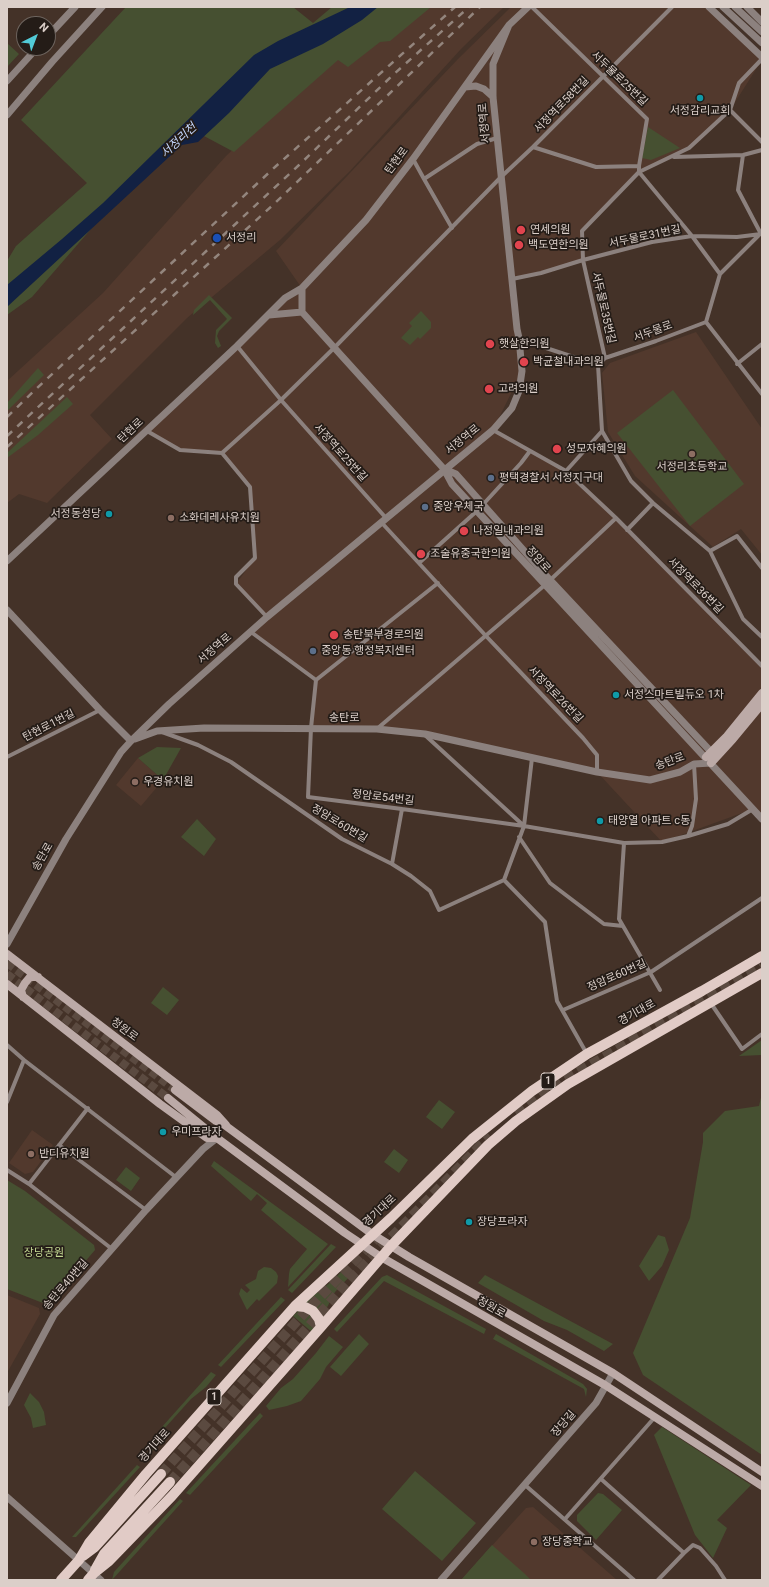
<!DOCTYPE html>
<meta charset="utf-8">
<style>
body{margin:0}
#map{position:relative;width:769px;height:1587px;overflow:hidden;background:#443228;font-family:Roboto,sans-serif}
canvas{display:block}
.frame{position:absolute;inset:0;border:8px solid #dbcfc9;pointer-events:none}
.north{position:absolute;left:16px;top:16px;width:40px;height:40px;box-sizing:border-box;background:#241c17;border:1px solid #6d645e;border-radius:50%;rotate:42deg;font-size:11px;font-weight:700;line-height:16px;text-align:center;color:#dbcfc9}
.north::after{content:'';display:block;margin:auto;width:14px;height:18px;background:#52cbd7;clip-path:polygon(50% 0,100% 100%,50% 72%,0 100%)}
</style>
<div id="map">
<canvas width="769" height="1587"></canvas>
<div class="frame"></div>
<div class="north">N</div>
</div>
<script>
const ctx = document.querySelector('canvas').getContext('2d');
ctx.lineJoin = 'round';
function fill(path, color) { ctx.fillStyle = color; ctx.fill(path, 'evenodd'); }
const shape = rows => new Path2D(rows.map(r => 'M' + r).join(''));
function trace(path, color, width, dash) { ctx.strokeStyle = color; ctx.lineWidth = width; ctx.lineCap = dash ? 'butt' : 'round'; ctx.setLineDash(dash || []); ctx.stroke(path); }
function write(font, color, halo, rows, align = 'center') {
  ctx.font = font + ' Roboto,"Noto Sans KR",sans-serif'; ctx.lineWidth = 3.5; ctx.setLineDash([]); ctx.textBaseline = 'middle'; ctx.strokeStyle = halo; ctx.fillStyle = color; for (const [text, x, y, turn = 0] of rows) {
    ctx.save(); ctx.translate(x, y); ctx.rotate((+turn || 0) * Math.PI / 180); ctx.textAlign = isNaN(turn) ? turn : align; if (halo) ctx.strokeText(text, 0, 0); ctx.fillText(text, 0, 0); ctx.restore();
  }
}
fill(shape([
 [407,7,504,7,461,49,350,171,280,240,187,318,90,415,112,439,47,503,19,494,7,503,7,381,103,293,226,156,284,101,358,43],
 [511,7,707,7,762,60,730,110,689,148,639,172,582,231,583,260,512,279,522,371,493,430,566,471,627,530,762,666,762,819,753,809,662,842,597,772,425,734,311,728,316,680,251,632,266,617,236,584,255,558,250,487,222,453,180,450,147,431,301,287,276,251,458,59],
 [696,332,762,429,762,555,741,529,713,547,635,476,608,432,602,373,610,363],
 [138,758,163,780,141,806,116,785],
 [32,1130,53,1145,33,1172,25,1174,9,1163],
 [7,1295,39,1308,40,1314,7,1373],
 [533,1507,617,1580,461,1580,526,1508]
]), '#52392d');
fill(shape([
 [126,7,293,7,313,23,332,7,431,7,390,41,380,42,348,67,338,60,234,152,189,128,111,206,32,297,7,315,7,261,16,246,87,183,21,120],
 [7,43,19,54,7,67],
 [648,127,680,148,651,160,642,158],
 [209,295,232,318,219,331,217,336,221,346,218,348,215,343,216,330,227,319,210,300,193,315,194,310],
 [421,311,431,322,431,328,420,339,418,337,410,345,401,338,412,326,409,323],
 [38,368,44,375,7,411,7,403],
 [673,390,744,484,690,526,617,433],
 [67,397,73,404,38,435,7,458,7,453],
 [157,747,181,748,163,780,138,758],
 [197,819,216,839,204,856,181,837],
 [163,987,179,1000,167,1015,151,1003],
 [762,1040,762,1055,739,1056],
 [762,1093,762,1455,643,1375,633,1353,690,1218,703,1142,703,1133,725,1111,759,1106],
 [439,1100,455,1112,442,1129,426,1117],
 [394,1149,408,1160,399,1173,384,1162],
 [214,1161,328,1244,288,1287,289,1274,290,1269,307,1249,261,1210,267,1203,257,1194,251,1201,211,1166],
 [126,1167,140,1178,131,1191,116,1180],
 [7,1180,25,1191,94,1245,95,1250,48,1305,7,1289],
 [658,1235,665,1237,669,1250,662,1266,649,1281,639,1266],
 [331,1244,336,1247,292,1293,288,1290],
 [264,1267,271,1268,276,1272,278,1276,277,1283,259,1301,257,1299,247,1310,239,1294,241,1288,247,1293,250,1290,245,1285,256,1279,258,1271],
 [343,1270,350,1276,335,1292,322,1317,303,1304,332,1281],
 [387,1275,486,1329,484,1334,384,1281,337,1332,334,1329,382,1277],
 [485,1275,613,1344,604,1351,567,1330,544,1321,478,1283],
 [281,1297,285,1300,221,1367,218,1365],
 [305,1310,312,1313,316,1326,312,1332,293,1316,298,1311],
 [359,1334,369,1344,341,1376,330,1367],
 [496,1334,583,1384,587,1389,586,1397,584,1389,493,1339],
 [329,1336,343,1347,326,1367,320,1379,301,1401,287,1406,269,1410,266,1406,281,1388,293,1379,316,1353],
 [211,1372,216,1375,206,1387,191,1399,164,1429,149,1457,146,1455,161,1428],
 [30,1393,39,1402,44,1412,46,1425,33,1428,31,1418,24,1405],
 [260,1413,263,1416,190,1495,186,1493],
 [662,1427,751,1485,717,1520,727,1528,713,1558,695,1535,654,1435],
 [137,1465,140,1467,76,1537,72,1537],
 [415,1471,476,1523,442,1561,382,1509],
 [598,1493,603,1494,622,1510,596,1540,577,1521,577,1515],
 [180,1499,183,1501,112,1580,114,1572],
 [492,1545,525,1574,531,1580,461,1580]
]), '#465031');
fill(shape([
 [350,7,378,7,362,20,323,44,270,69,229,113,198,142,182,145,7,307,7,285,62,239,103,203,254,55,278,41]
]), '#122143');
trace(shape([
 [7,963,175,1090],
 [7,974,168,1098]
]), '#5b4a40', 8, [8, 4]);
trace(shape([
 [517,1115,564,1080,762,967],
 [161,1474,296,1322,383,1231],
 [170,1482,350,1280,480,1146,491,1137]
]), '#5b4a40', 10, [10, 5]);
trace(shape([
 [532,7,647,119,639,166,639,172,692,236,720,274],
 [762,59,739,83,730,110,762,142],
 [730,110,689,148,639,172,582,231,583,260,605,358,598,365,602,431,631,481,653,503,710,551,743,619,762,637],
 [533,147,596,167,639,166],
 [674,157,743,155,762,150],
 [413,159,424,179],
 [452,228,424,179,477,144,497,138],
 [512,279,541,273,583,260,652,242,692,236,737,237,761,234,738,190,743,155],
 [706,322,762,394],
 [537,345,598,365],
 [237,346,281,400,386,518],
 [605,358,656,341,706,322,720,274,761,233],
 [737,364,762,344],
 [493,430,566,471,616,518,762,666],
 [147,431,180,450,222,453,250,487,255,558,236,577,236,584,267,617],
 [222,453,281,400,335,347,501,177,533,147,672,7],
 [566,471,602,431],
 [381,522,486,636,583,738,597,755,597,772],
 [627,530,653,503],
 [710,551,737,536,762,568],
 [419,563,478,510,521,463,530,451],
 [251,632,316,680,438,583],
 [316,680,311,728,308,797,402,809,524,826,624,843,662,842,688,836,728,824,753,809],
 [378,728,546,584,616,518],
 [162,732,198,745,231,762,342,839,392,864,411,876,430,891,439,910,504,880],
 [426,736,524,826,532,758],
 [7,757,100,710],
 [524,826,504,880,545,922,557,1001,587,1054],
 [688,836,692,826,696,799,694,764],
 [519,837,550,883,604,924,623,926],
 [624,843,619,919,660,990],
 [392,864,402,809],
 [710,1002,742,1049,762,1034],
 [563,1010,651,972,762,898],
 [7,1045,24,1060,177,1178],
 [7,1102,24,1060],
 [59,1145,146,1210],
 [7,1170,29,1184,112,1249],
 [29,1184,88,1108],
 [601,1479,684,1553],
 [525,1485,634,1580],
 [565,1519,655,1417],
 [658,1580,684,1553,693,1545,700,1548,716,1566,725,1580]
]), '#8c817e', 4);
trace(shape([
 [709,7,762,57],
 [723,7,762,43],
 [735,7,762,32],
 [747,7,762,22],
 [48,36,75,7],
 [7,81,37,48],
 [465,87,476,86,484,89,493,97],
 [7,115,52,62,102,7],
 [302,288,302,312],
 [302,312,444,469,452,484,762,819],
 [269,315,302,312],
 [444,469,456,474,550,580,714,755],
 [7,561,237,346,285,298,302,288,366,220,413,159,509,25,528,7],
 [7,610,100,710,131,741],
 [135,739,157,731,204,728,377,729,425,734,597,772,650,780,680,772,694,764,711,763],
 [7,944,66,839,121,752,131,741,169,704,267,617,493,430,512,408,519,391,522,371,519,338,517,329,493,97,493,64,509,25],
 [7,1403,54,1315,146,1210,203,1149,217,1138],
 [7,1497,101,1580],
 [441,1580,596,1403,613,1373]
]), '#8c817e', 7);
trace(shape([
 [706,757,727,736,762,693],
 [711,763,733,739,762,704],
 [7,954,217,1115,226,1125],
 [7,984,160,1104,207,1138,217,1138],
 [23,997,21,990,25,983,30,977,38,977],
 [175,1090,216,1121,226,1126,372,1234,409,1257,613,1373,762,1472],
 [168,1098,217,1138,345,1233,381,1257,605,1385,762,1486]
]), '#bcaaa7', 8);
trace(shape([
 [295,1306,305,1307,313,1311,319,1319,321,1327],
 [83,1556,95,1547,161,1474],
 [95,1570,104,1554,170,1482],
 [61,1580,79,1560,89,1543,146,1474,295,1306,391,1218,472,1139,532,1091,587,1054,702,991,762,956],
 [88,1580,94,1573,109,1561,172,1496,321,1327,391,1246,488,1145,516,1121,568,1084,762,973]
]), '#e1cbc6', 10);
trace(shape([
 [7,417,36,389,275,167,455,7],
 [7,436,299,165,394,74,469,7],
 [7,447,274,204,480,7]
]), '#93857d', 2.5, [7, 7]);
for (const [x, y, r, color] of [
 [700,98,4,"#0f9aa8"],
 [521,230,5,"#e0444e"],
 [217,238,5,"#1a4fb4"],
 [519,245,5,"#e0444e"],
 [490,344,5,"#e0444e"],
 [524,362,5,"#e0444e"],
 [489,389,5,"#e0444e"],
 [557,449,5,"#e0444e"],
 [692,454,4,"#8d6e63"],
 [491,478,4,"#5c6f8a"],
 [425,507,4,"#5c6f8a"],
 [109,514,4,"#0f9aa8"],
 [171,518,4,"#8d6e63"],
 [464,531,5,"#e0444e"],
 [421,554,5,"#e0444e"],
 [334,635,5,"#e0444e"],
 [313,651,4,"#5c6f8a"],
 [616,695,4,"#0f9aa8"],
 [135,782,4,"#8d6e63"],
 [600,821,4,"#0f9aa8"],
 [163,1132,4,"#0f9aa8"],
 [31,1154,4,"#8d6e63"],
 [469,1222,4,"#0f9aa8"],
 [534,1542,4,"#8d6e63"]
]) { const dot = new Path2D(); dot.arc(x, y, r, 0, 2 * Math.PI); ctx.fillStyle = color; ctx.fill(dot); trace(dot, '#241c17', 1.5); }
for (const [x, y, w] of [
 [548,1081,14],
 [214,1397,14]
]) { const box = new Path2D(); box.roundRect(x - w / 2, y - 8, w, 16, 3); ctx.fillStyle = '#241c17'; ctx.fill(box); trace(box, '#dbcfc9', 1); }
write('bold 10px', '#dbcfc9', null, [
 ["1",548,1081],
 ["1",214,1397]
]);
write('11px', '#dbcfc9', '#241c17', [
 ["서두물로25번길",619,79,44],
 ["서정역로58번길",562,105,-46],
 ["서정역로",485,123,-95],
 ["탄현로",397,161,-53],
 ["서두물로31번길",645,237,-12],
 ["서두물로35번길",603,308,77],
 ["서두물로",653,332,-20],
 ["탄현로",131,431,-43],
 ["서정역로",463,440,-39],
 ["서정역로25번길",340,453,48],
 ["정암로",538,560,48],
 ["서정역로36번길",695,586,45],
 ["서정역로",215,649,-41],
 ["서정역로26번길",555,695,46],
 ["송탄로",344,718],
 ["탄현로1번길",49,726,-27],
 ["송탄로",670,762,-20],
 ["정암로54번길",383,798,7],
 ["정암로60번길",339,824,31],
 ["송탄로",43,857,-60],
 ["정암로60번길",617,976,-24],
 ["경기대로",637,1013,-29],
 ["청원로",124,1030,37],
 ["경기대로",380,1211,-43],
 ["송탄로40번길",66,1285,-49],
 ["청원로",491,1308,30],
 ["장당길",564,1424,-49],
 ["경기대로",155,1446,-48]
]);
write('11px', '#dbcfc9', '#241c17', [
 ["서정감리교회",700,111,"center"],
 ["연세의원",530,230],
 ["서정리",226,238],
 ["백도연한의원",528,245],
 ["햇살한의원",499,344],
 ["박균철내과의원",533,362],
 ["고려의원",498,389],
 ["성모자혜의원",566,449],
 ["서정리초등학교",692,467,"center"],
 ["평택경찰서 서정지구대",499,478],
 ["중앙우체국",433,507],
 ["서정동성당",101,514,"right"],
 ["소화데레사유치원",179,518],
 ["나정일내과의원",473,531],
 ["조술유중국한의원",430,554],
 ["송탄북부경로의원",343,635],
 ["중앙동 행정복지센터",321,651],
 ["서정스마트빌듀오 1차",624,695],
 ["우경유치원",143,782],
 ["태양열 아파트 c동",608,821],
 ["우미프라자",171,1132],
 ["반디유치원",39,1154],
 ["장당프라자",477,1222],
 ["장당중학교",542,1542]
], 'left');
write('11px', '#c3d992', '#241c17', [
 ["장당공원",44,1253]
]);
write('italic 12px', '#c4d7fe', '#241c17', [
 ["서정리천",179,141,-43]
]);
</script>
